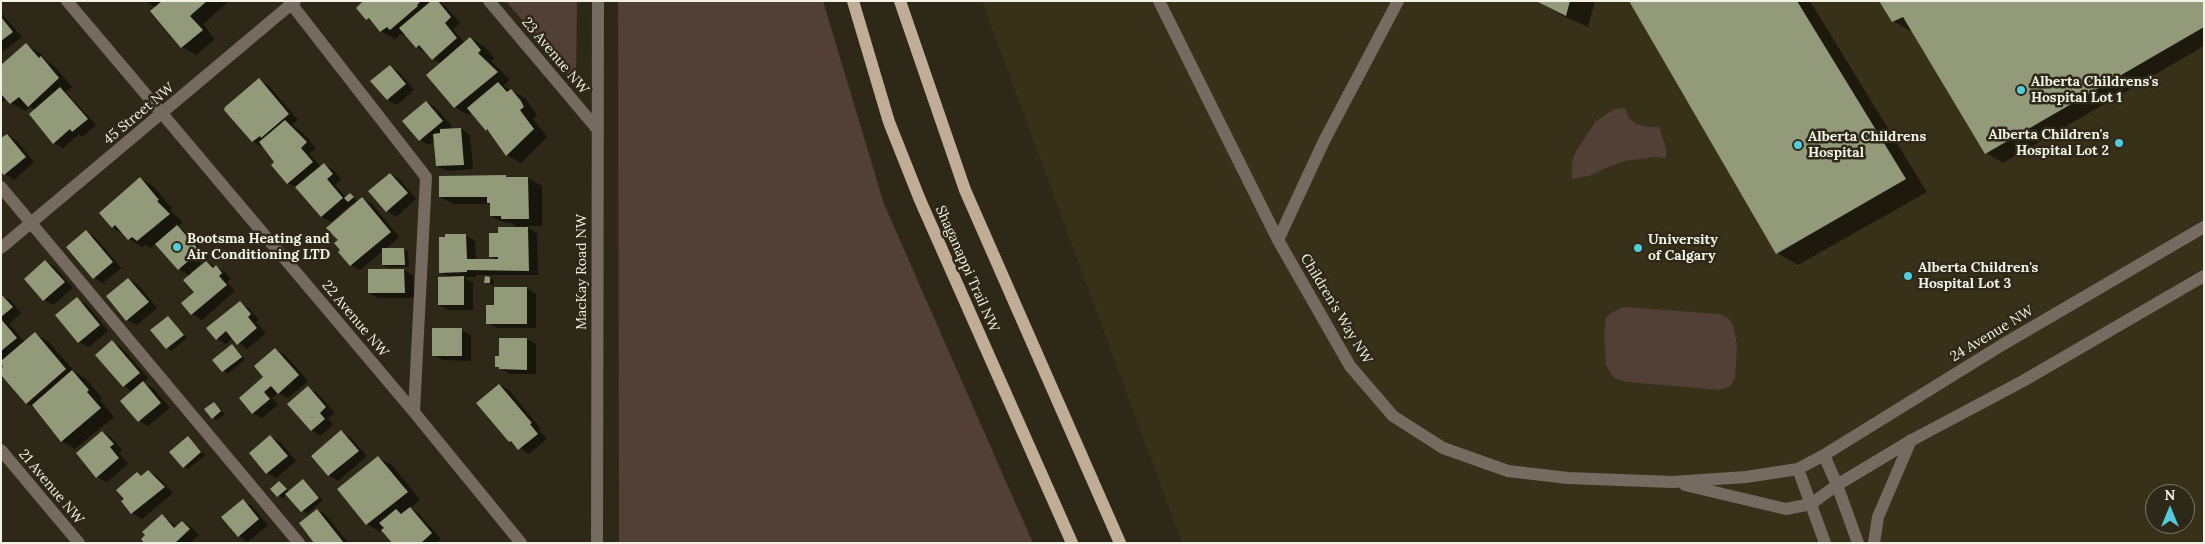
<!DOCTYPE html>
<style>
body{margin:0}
#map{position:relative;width:2205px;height:544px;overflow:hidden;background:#2d2817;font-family:Lora,serif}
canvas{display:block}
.frame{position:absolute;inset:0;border:2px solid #f4f1e6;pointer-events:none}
.north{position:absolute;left:2145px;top:484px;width:50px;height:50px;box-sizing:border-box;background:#2d2817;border:1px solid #7d786a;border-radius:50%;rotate:0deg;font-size:14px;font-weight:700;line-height:20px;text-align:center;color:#f4f1e6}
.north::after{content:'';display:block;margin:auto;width:18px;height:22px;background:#53cbdb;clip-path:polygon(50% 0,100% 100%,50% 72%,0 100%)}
</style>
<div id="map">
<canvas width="2205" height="544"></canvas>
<div class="frame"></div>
<div class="north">N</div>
</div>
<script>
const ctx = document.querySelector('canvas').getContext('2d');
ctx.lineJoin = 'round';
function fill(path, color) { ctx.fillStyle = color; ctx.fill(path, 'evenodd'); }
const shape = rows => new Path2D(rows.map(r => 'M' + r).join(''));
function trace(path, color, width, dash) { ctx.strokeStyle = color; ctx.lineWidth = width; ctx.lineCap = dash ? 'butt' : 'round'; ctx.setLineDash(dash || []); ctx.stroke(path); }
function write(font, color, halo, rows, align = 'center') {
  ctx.font = font + ' Lora,serif'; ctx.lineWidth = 5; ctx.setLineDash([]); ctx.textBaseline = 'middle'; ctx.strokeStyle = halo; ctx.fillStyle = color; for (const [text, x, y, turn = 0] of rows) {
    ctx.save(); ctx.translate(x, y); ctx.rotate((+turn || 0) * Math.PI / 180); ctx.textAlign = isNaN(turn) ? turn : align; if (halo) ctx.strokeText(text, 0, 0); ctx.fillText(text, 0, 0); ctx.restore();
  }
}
fill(shape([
 [982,1,2204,1,2204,543,1182,543],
 [2155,494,2185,494,2185,524,2155,524]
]), '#383119');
fill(shape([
 [506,1,577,1,576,84],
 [618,1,823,1,884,204,1033,543,619,543],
 [1625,108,1629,118,1636,124,1649,127,1659,127,1666,148,1666,158,1654,157,1625,161,1610,166,1589,176,1572,179,1572,162,1576,151,1596,121,1614,109],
 [1624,307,1719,314,1729,319,1733,325,1737,345,1735,378,1732,384,1729,387,1719,390,1627,382,1615,378,1610,373,1606,365,1604,333,1606,318,1611,313]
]), '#523f36');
fill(shape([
 [145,1,229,1,203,24,215,39,196,55,182,47,152,11,156,8],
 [364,1,442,1,442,3,460,23,453,29,465,43,470,38,484,46,494,58,491,61,510,80,503,86,525,98,537,115,533,119,547,137,521,163,507,155,491,132,486,130,472,112,468,115,455,107,441,64,416,46,406,34,404,36,400,34,395,39,381,31,358,8],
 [1538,1,1595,1,1588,27,1561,15],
 [1631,1,1810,1,1927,192,1798,265,1777,253],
 [1881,1,2204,1,2204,46,2003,163,1986,153,1912,30,1910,31,1893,21],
 [1,13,22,37,1,53],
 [26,45,40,53,48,62,54,66,72,87,66,92,96,125,82,137,79,134,63,148,54,143,36,110,30,107,25,111,11,103,7,98,1,103,1,66],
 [390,66,399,72,414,90,397,105,387,99],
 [259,80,268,85,298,120,292,125,303,133,316,148,309,154,321,167,324,165,333,170,341,179,335,185,347,198,351,195,359,202,362,199,372,204,399,237,386,249,404,249,408,251,409,267,388,267,383,265,383,251,360,270,351,265,342,250,340,240,355,205,352,204,331,222,322,217,297,188,288,183,264,146,262,147,253,141,225,110],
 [426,102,435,107,452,126,447,130,461,129,470,135,473,169,447,171,437,166,435,140,429,145,420,140],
 [7,135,17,141,34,162,14,180,5,174],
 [390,174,399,179,416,199,396,217,387,211,370,191],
 [506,176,510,179,528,178,542,186,542,226,525,226,537,233,538,275,476,275,476,277,463,277,473,283,473,310,449,310,439,305,450,278,440,272,465,235,475,241,476,260,497,260,491,256,499,235,519,228,511,223,505,223,491,216,491,204,454,204,440,197],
 [140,178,153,186,172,208,170,210,183,222,177,227,186,232,208,257,191,272,192,274,206,262,225,272,231,279,227,282,235,291,202,320,192,314,183,303,195,292,190,276,179,269,156,244,151,248,145,245,142,247,112,227],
 [86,232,95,237,121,268,103,283,94,278],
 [45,262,55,267,73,288,53,305,44,300],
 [369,270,404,270,413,275,414,298,378,298,369,293],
 [489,278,494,280,494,285,486,283],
 [128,279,138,285,157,308,137,325,127,320],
 [527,288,536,294,536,328,497,328,488,323,495,306],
 [1,295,10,300,21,313,9,324,25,342,35,334,48,341,76,373,86,379,102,398,100,400,114,417,75,449,62,441,36,408,26,403,1,362,4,360,1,358],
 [77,299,86,304,108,331,89,347,79,342],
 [240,303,249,308,259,320,256,322,266,333,247,349,233,338,226,344,217,339],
 [168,317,187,338,171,351,152,330],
 [462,330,471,335,471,361,443,360,433,355],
 [527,339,536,344,536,374,510,374,496,366,500,357],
 [112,342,121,347,148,378,143,383,153,388,170,408,148,426,139,421,133,392,124,386],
 [232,346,245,359,228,374,214,360],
 [275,349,285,355,308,381,288,398,278,393,272,398,278,405,262,418,253,413],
 [500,385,509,390,541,429,539,430,547,439,529,454,510,441],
 [308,388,317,393,335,413,328,418,333,424,321,436,311,430],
 [214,403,225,414,217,420,213,418],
 [103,432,112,438,122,450,119,453,128,464,107,482,97,477],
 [341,432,350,437,367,456,338,481,329,475,313,456],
 [270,436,280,442,296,461,276,478,267,473],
 [188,438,205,455,188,469,184,467],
 [379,458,392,465,420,500,410,508,419,514,441,539,436,543,394,543,383,530,380,532,367,524,339,489],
 [148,472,158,477,173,493,142,519,132,513,123,502,137,474,142,477],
 [303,480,323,500,307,514,287,494,283,499,272,489,280,482,290,492],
 [243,501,252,506,268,525,248,542,239,536],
 [317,510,326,515,348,543,316,543],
 [162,516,177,527,183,522,192,528,199,535,190,543,145,543]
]), '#0007');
fill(shape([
 [162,1,207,1,190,16,203,30,181,48,150,11],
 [363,1,421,1,417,5,418,6,390,30,387,27,380,32,369,18,366,20,356,8],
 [431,1,438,1,451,17,445,23,457,38,432,60,419,45,416,48,399,28],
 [1536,1,1570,1,1566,16],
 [1629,1,1797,1,1906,179,1776,254],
 [1879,1,2204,1,2204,27,1985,154,1903,17,1892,22],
 [1,17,13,32,1,41],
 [470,37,481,50,478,53,498,72,454,108,426,75],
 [26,43,39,58,41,56,59,78,28,107,19,97,10,104,1,94,1,65],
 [390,65,406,84,387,100,370,81],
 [259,78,289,114,261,138,260,136,252,142,224,110,225,107],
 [498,82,507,92,511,89,521,101,524,107,520,110,534,129,506,156,487,129,486,131,467,108],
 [60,87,88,119,72,132,70,129,53,144,29,114],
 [426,101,443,121,419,141,402,121],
 [285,120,307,142,301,148,313,162,287,184,271,165,274,162,259,142],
 [461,128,464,165,436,166,433,134,440,133,440,129],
 [7,134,26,157,4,175,1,172,1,138],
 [324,163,333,174,327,179,343,198,321,217,295,187],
 [390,173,408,193,386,212,368,191],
 [506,175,506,177,528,177,529,219,501,219,501,216,490,216,490,203,487,203,487,197,439,197,439,176],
 [140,177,159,200,157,201,170,214,137,241,132,237,128,240,115,225,112,228,99,213],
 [350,193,354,197,348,202,344,198],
 [362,197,391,232,350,266,338,252,340,250,334,243,338,240,326,228],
 [177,225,200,251,178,270,155,244],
 [498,227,528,227,529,271,467,270,467,272,439,273,439,237,445,237,445,234,466,234,467,259,498,259,498,257,489,257,489,233,498,233],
 [86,230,113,262,93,279,66,247],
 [382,248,404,248,405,265,382,265],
 [45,260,65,282,43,301,24,279],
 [206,261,213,268,216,265,222,273,219,276,227,285,191,315,181,303,194,292,183,280],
 [368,269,404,269,405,293,368,293],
 [464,276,464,305,438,305,438,277],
 [485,276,490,277,490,283,484,283],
 [128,278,149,302,126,321,106,296],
 [494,287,527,287,527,324,486,324,486,305,494,305],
 [1,294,13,307,1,317],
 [77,297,100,325,78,343,55,315],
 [240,301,251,314,248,317,257,328,237,345,226,331,216,340,206,328],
 [168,316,184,335,166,349,150,330],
 [1,319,17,338,1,351],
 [432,328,462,328,462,356,432,356],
 [35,332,66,369,26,404,1,375,1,369,3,367,1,361],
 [499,338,527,338,527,370,499,369,499,367,495,367,495,356,499,356],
 [112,340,140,373,123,387,95,355],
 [232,344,242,357,222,372,212,360],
 [275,348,299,375,278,394,271,386,264,392,270,399,252,414,239,398,263,377,254,366],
 [72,370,89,390,87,392,101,408,61,442,32,405],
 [143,381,161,403,138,422,120,401],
 [499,384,532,423,530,424,538,434,518,450,511,441,509,442,476,403],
 [308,386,326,407,320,413,325,419,311,431,287,404],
 [214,402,221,411,212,419,204,409],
 [341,430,359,451,328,476,311,456],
 [102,431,114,444,110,447,119,458,96,478,76,453],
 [270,435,288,456,266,474,249,453],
 [188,436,201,452,183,468,169,452],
 [378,456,408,492,366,525,337,489],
 [148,470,165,487,131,514,121,501,124,499,116,490,137,472,141,476],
 [303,479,319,498,301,512,285,494],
 [279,481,287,489,277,497,270,489],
 [243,499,259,519,238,537,221,517],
 [410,507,432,533,421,543,392,543,381,530,384,528,379,523,396,509,401,514],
 [317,509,344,543,314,543,299,523],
 [162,514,174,528,182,521,190,529,175,543,144,543,141,539,145,535,142,532]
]), '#939a79');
trace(shape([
 [67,1,414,412,521,543],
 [289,1,426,177,414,412],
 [489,1,598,130],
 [1159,1,1278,240,1350,366,1393,416,1443,448,1508,471,1568,478,1673,482,1746,477,1798,469,1824,455,2002,345,2204,227],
 [1,187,299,543],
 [1278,240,1324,141,1398,1],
 [1,248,295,1],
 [1,450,79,543],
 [1824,455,1837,485,1858,543],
 [1798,469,1825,543],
 [1685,485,1786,509,1811,504,1837,485,1912,440,2023,381,2204,276],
 [597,543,598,1],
 [1874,543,1878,517,1911,440]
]), '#756b60', 12);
trace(shape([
 [853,1,889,122,920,200,1072,543],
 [900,1,965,190,1120,543]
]), '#c1ad96', 12);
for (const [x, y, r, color] of [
 [2021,90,5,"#53cbdb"],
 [2119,143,5,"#53cbdb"],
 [1798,145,5,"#53cbdb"],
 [177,247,5,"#53cbdb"],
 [1638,248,5,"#53cbdb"],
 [1908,276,5,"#53cbdb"]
]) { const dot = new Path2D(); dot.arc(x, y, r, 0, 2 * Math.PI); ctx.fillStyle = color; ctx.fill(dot); trace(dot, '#2d2817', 2); }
write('14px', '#f4f1e6', '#2d2817', [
 ["23 Avenue NW",555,56,50],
 ["45 Street NW",139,114,-40],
 ["Shaganappi Trail NW",967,269,66],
 ["MacKay Road NW",582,272,-90],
 ["Children's Way NW",1336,309,59],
 ["22 Avenue NW",355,319,50],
 ["24 Avenue NW",1992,334,-31],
 ["21 Avenue NW",51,487,50]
]);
write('bold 14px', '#f4f1e6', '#2d2817', [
 ["Alberta Childrens's",2031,82],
 ["Hospital Lot 1",2031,98],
 ["Alberta Children's",2109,135,"right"],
 ["Hospital Lot 2",2109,151,"right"],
 ["Alberta Childrens",1808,137],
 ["Hospital",1808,153],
 ["Bootsma Heating and",187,239],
 ["Air Conditioning LTD",187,255],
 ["University",1648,240],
 ["of Calgary",1648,256],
 ["Alberta Children's",1918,268],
 ["Hospital Lot 3",1918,284]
], 'left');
</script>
